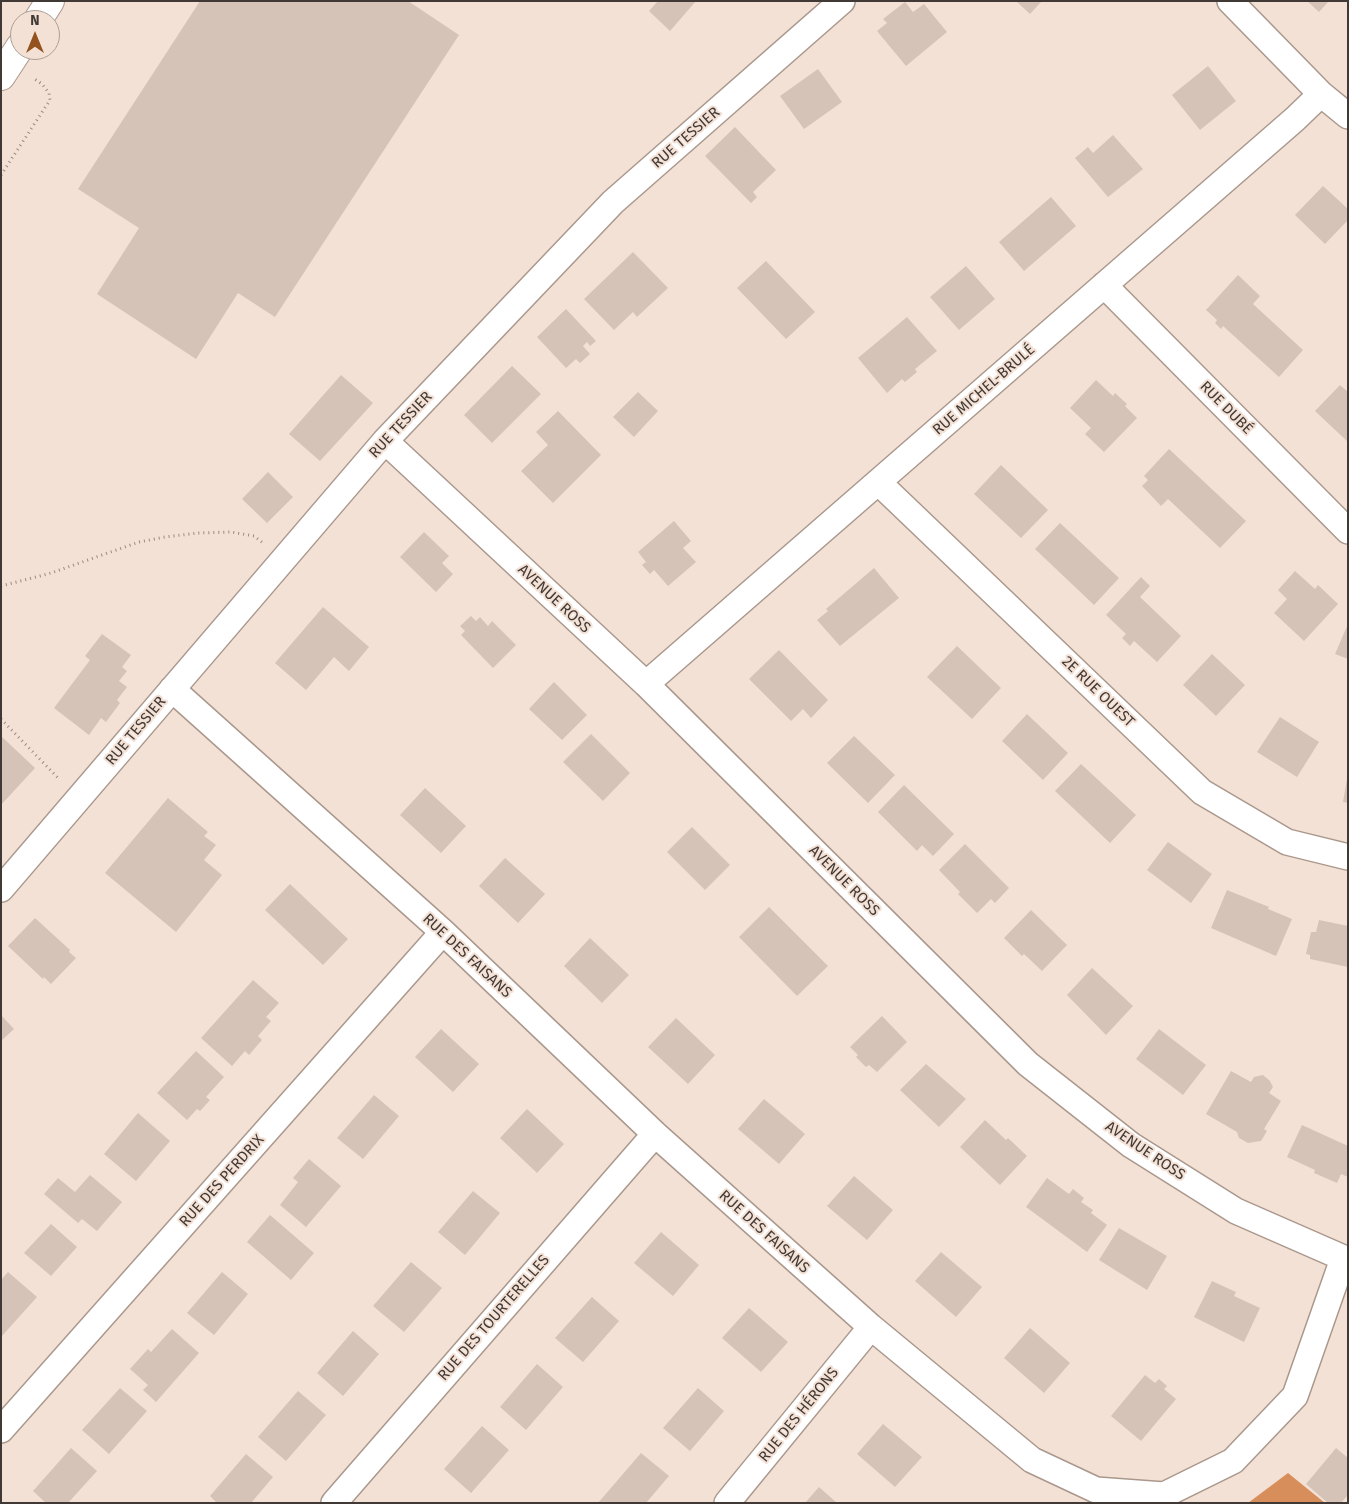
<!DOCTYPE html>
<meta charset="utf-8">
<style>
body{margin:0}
#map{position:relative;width:1349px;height:1504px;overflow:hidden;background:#f4e1d5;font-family:"Fira Sans",sans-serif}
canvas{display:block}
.frame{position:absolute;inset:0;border:2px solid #413935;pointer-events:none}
.north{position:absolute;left:10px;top:10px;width:50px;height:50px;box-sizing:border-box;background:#f4e1d5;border:1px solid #ac9e95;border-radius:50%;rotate:0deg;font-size:14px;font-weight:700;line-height:20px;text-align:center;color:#413935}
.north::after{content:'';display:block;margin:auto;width:18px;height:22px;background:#94521f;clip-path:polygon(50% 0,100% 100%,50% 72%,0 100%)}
</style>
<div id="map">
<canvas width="1349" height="1504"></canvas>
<div class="frame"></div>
<div class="north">N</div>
</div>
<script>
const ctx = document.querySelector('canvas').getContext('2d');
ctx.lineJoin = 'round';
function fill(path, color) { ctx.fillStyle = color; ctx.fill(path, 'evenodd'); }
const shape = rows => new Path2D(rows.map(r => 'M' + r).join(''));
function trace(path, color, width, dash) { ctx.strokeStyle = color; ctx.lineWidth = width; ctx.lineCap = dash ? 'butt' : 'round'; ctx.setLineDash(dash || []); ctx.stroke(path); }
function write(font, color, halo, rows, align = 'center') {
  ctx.font = font + ' "Fira Sans",sans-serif'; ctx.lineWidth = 4; ctx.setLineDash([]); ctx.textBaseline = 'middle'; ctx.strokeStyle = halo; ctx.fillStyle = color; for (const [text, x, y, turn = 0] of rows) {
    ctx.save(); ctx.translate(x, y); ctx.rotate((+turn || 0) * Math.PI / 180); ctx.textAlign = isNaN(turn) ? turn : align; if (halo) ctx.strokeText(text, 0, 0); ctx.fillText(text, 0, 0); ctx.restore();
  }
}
fill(shape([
 [1288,1473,1325,1503,1248,1503]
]), '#d78e5b');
fill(shape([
 [200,1,408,1,459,35,275,317,238,293,196,359,97,294,139,228,78,189],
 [658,1,696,1,670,31,649,11],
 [1016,1,1042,1,1030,14],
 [1307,1,1329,1,1319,12],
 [905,2,913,12,924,4,947,32,906,66,877,31,887,23,883,19],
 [1208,66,1236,101,1200,130,1172,95],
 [818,69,842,102,804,129,780,96],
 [735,127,776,170,753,192,757,197,751,203,705,156],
 [1113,135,1143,169,1108,197,1075,158,1088,147,1093,153],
 [1323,186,1348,209,1348,220,1325,244,1295,215],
 [1051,197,1076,226,1024,271,999,242],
 [633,252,668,288,637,317,633,312,614,330,584,299],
 [766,261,815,312,786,339,737,288],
 [966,266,995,299,959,330,930,297],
 [1238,275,1260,296,1253,304,1303,350,1279,377,1223,326,1221,329,1215,323,1217,320,1206,310],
 [566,309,596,341,590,346,587,342,583,346,590,354,580,363,576,359,566,368,537,337],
 [907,317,937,351,915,369,917,372,905,382,902,379,887,393,858,358],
 [512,366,541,394,492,443,464,415],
 [341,375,373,403,320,461,289,434],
 [1096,380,1113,396,1115,393,1127,404,1125,406,1137,418,1104,452,1085,434,1091,428,1070,408],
 [1340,385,1348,392,1348,442,1315,411],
 [638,392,658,411,634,437,613,417],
 [558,411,601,455,553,503,521,471,548,445,536,432],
 [1169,449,1246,521,1220,548,1168,499,1161,506,1142,486,1148,480,1144,476],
 [1001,465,1048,510,1021,538,974,494],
 [268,472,293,497,267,523,242,499],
 [674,521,691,541,683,548,696,562,668,586,654,570,650,574,642,565,646,562,638,552],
 [1060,523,1119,578,1094,605,1035,549],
 [424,532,449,556,442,563,453,574,436,592,400,557],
 [874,568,899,598,840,646,817,620,828,611,826,609],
 [1295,571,1315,589,1318,585,1338,604,1304,641,1274,613,1287,599,1278,590],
 [1141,577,1150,586,1140,597,1181,636,1157,662,1134,641,1130,646,1122,638,1126,634,1106,615],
 [323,607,369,647,349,671,334,657,306,690,275,663],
 [471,616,476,621,480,617,488,626,492,621,516,645,493,668,461,635,465,631,460,626],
 [1348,624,1348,659,1335,654],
 [102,634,131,655,122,667,127,671,119,681,127,687,117,700,120,703,106,722,101,718,89,735,54,708,90,660,85,656],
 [957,646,1001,688,972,719,927,677],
 [779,650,828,700,811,718,803,709,791,721,749,679],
 [1212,654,1245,685,1216,716,1183,685],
 [554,682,587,715,562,740,529,709],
 [1027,714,1068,753,1043,780,1002,741],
 [1280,717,1319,742,1297,777,1257,752],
 [591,734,630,773,603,801,563,762],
 [1,736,35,768,1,805],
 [854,736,895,775,868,803,827,763],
 [1081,764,1136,815,1110,843,1055,791],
 [1347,779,1348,779,1348,803,1343,802],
 [904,785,954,834,933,856,922,845,917,851,878,812],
 [425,788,466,826,441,853,400,815],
 [168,798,208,832,204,836,216,845,204,860,222,875,176,932,105,873],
 [692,827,730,865,705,890,667,852],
 [1168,842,1212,874,1191,903,1147,870],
 [965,844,1009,888,995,903,991,899,977,913,958,894,960,892,939,870],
 [505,858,545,894,518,923,479,886],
 [290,884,348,939,323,965,265,910],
 [1227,890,1269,907,1268,909,1292,919,1276,956,1211,928],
 [769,907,828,966,797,996,739,937],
 [1031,910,1067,945,1042,971,1024,954,1022,956,1004,938],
 [35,918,70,950,69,952,76,958,51,984,44,977,43,979,8,946],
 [1319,920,1348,926,1348,967,1310,959,1310,955,1306,954,1311,932,1316,932],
 [590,938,629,975,602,1003,564,966],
 [1092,968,1133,1006,1106,1035,1067,995],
 [253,980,279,1003,266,1017,271,1021,258,1036,262,1040,249,1055,245,1051,232,1066,201,1038],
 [1,1015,14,1029,1,1041],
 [882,1016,907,1042,877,1072,869,1065,866,1067,856,1057,858,1055,850,1047],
 [676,1018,715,1055,688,1084,648,1047],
 [441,1029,479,1064,453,1092,415,1057],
 [1159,1029,1206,1065,1183,1095,1136,1059],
 [196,1051,224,1077,206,1097,210,1100,200,1111,197,1109,187,1120,157,1093],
 [926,1064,966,1099,939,1127,900,1090],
 [1231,1071,1251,1082,1254,1077,1263,1075,1270,1081,1273,1087,1269,1093,1281,1101,1264,1129,1267,1131,1261,1141,1248,1143,1239,1138,1237,1132,1206,1114],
 [374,1095,399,1116,363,1159,337,1138],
 [764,1099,805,1134,779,1164,738,1129],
 [527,1109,564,1144,537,1173,500,1138],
 [138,1113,170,1141,136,1181,104,1154],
 [985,1120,1006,1140,1008,1138,1027,1156,1000,1185,960,1147],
 [1302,1125,1348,1146,1348,1177,1341,1174,1337,1183,1314,1173,1315,1170,1287,1157],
 [309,1159,341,1186,306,1227,280,1205,298,1182,293,1178],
 [90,1175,122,1202,97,1231,82,1219,78,1223,44,1194,58,1178,75,1192],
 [854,1176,893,1210,867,1240,827,1206],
 [1047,1178,1069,1194,1073,1189,1084,1198,1081,1202,1093,1210,1091,1213,1107,1225,1087,1252,1026,1207],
 [473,1191,500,1213,465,1255,438,1232],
 [270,1215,314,1253,291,1280,247,1242],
 [51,1224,77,1247,51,1276,24,1253],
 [1119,1228,1167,1256,1147,1290,1099,1260],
 [661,1232,699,1265,673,1296,634,1263],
 [941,1252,982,1287,956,1317,915,1281],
 [411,1262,442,1288,404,1332,373,1306],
 [8,1272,37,1297,1,1337,1,1280],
 [222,1272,248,1294,214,1335,187,1313],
 [1212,1281,1236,1292,1234,1296,1260,1308,1244,1342,1194,1317],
 [592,1297,619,1321,583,1362,555,1338],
 [749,1308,788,1342,761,1372,722,1338],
 [1030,1328,1070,1363,1044,1393,1004,1358],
 [172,1329,199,1353,156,1402,143,1390,148,1385,130,1369,148,1349,151,1352],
 [353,1331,379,1354,343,1396,317,1373],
 [537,1364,563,1387,526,1430,500,1407],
 [1145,1375,1155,1383,1159,1379,1167,1386,1164,1389,1176,1399,1141,1441,1111,1416],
 [120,1388,147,1411,109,1454,82,1430],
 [698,1388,724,1411,690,1451,663,1428],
 [298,1391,326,1415,286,1461,258,1437],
 [883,1424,922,1457,895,1487,857,1454],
 [482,1426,509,1450,471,1493,444,1469],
 [71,1448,97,1471,68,1503,46,1503,33,1491],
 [1336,1448,1348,1458,1348,1495,1341,1503,1328,1503,1306,1484],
 [641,1453,669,1476,646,1503,598,1503],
 [246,1454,273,1477,251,1503,217,1503,210,1496],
 [819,1487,837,1503,805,1503]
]), '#d5c3b7');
const street = shape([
 [1230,1,1321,94,1348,116],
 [1104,285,1348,531],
 [385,441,646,684,1028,1064,1131,1145,1236,1211,1348,1260],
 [878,482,1202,792,1287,842,1348,857],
 [646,684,1295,119,1321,94],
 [172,689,443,932,655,1134,871,1327,1032,1460,1096,1490,1164,1495,1233,1461,1295,1396,1343,1259],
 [1,889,385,441,613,202,842,1],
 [1,1430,443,932],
 [334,1503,655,1134],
 [727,1503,871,1327]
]);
const secondary = shape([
 [38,20,50,1],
 [1,76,20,47]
]);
trace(street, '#aa988d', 28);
trace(secondary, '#aa988d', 30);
trace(shape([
 [1,175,50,100,49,93,42,84,33,78],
 [1,586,51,573,139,542,165,537,198,533,231,532,254,536,263,543],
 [1,719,60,780]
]), '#988b83', 3, [1, 4]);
trace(street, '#fff', 25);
trace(secondary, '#fff', 28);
write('15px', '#413935', '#f4e1d5', [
 ["RUE TESSIER",686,138,-41],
 ["RUE MICHEL-BRULÉ",984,390,-41],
 ["RUE DUBÉ",1226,408,45],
 ["RUE TESSIER",401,425,-47],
 ["AVENUE ROSS",554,599,43],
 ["2E RUE OUEST",1098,692,44],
 ["RUE TESSIER",136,731,-50],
 ["AVENUE ROSS",844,881,45],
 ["RUE DES FAISANS",467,956,43],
 ["AVENUE ROSS",1145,1151,34],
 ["RUE DES PERDRIX",222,1181,-48],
 ["RUE DES FAISANS",764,1232,42],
 ["RUE DES TOURTERELLES",494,1318,-49],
 ["RUE DES HÉRONS",799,1415,-51]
]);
</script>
